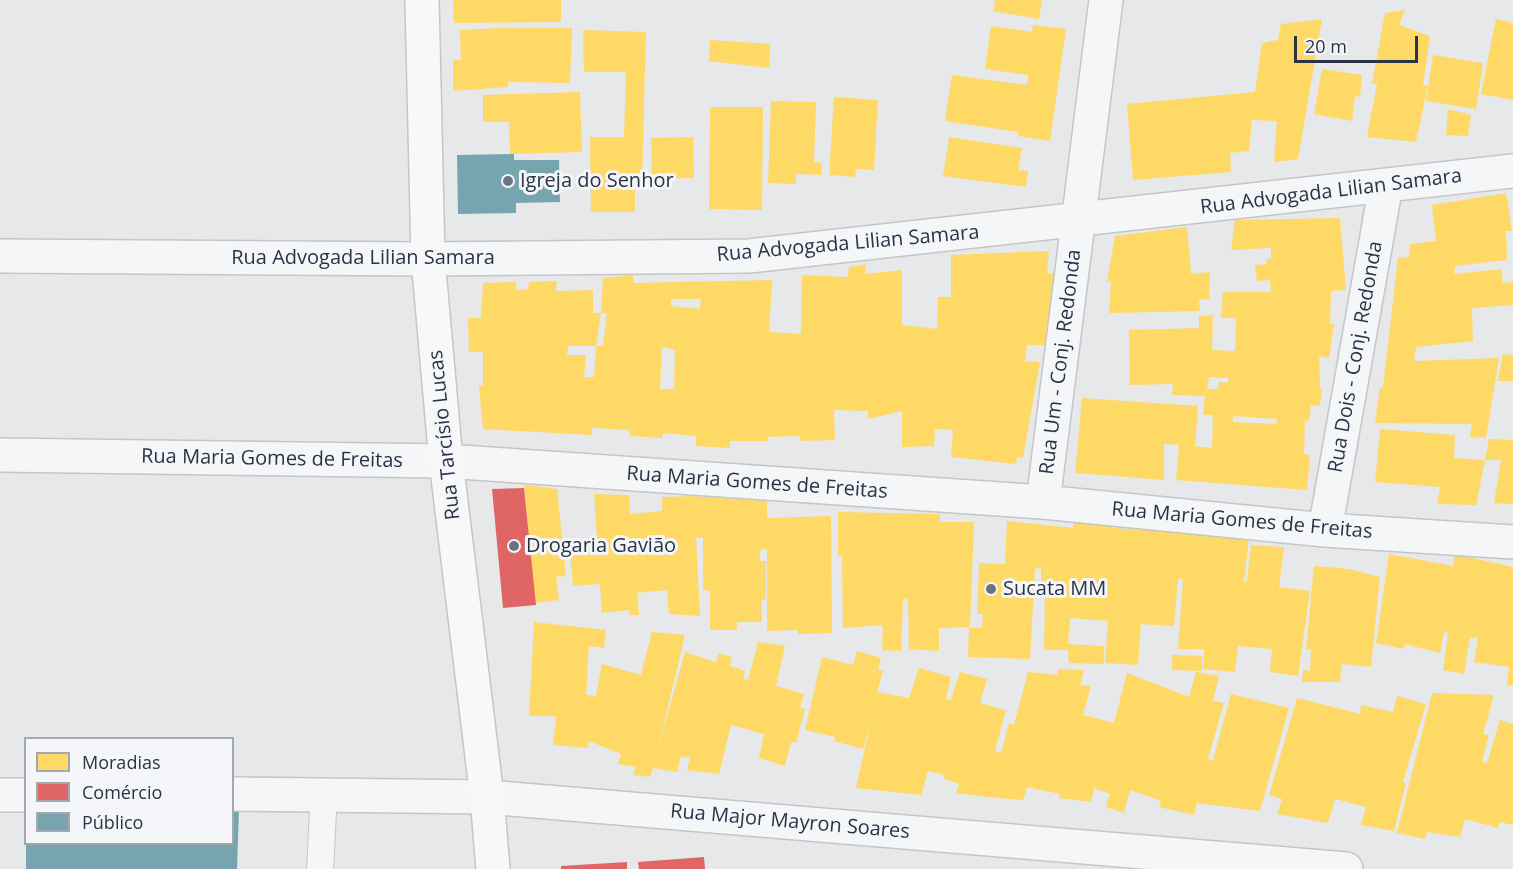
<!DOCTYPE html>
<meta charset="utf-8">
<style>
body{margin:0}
#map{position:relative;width:1513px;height:869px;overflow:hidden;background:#e6e8ea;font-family:"Open Sans",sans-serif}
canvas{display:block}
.legend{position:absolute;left:24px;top:737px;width:210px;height:108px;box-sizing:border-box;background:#f4f6f9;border:2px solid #a4a8b1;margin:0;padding:8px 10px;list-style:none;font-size:18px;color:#2b3445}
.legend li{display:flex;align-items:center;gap:12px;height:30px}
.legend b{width:30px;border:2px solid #a4a8b1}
.scale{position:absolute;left:1294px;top:36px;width:124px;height:27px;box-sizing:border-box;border:3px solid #2b3445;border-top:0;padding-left:8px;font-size:18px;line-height:21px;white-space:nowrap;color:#2b3445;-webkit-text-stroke:4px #f4f6f9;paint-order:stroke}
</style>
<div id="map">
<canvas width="1513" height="869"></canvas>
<ul class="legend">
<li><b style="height:16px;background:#ffd966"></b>Moradias</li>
<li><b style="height:16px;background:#e06666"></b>Comércio</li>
<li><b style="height:16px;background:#76a5af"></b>Público</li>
</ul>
<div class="scale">20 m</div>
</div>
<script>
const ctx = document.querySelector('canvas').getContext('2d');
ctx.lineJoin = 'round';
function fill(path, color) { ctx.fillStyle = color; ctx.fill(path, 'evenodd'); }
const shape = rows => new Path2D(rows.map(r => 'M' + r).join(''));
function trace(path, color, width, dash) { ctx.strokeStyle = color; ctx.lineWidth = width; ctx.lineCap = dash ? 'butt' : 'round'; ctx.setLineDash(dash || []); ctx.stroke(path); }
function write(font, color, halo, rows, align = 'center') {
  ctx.font = font + ' "Open Sans",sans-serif'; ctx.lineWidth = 6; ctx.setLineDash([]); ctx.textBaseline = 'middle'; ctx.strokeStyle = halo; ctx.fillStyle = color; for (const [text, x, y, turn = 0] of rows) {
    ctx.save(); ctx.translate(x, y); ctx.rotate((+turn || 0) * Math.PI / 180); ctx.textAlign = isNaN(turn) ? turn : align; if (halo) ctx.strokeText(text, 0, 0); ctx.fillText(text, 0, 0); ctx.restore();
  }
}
fill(shape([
 [453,0,561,0,561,22,454,23],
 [995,0,1042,0,1039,19,993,11],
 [1405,10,1399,25,1430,36,1423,85,1428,85,1416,142,1367,137,1377,84,1372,84,1385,13],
 [1322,19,1298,159,1274,162,1277,121,1252,120,1249,151,1230,153,1231,172,1133,180,1127,104,1255,92,1262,43,1278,40,1281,24],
 [1496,19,1513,23,1513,100,1481,94],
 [1033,25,1066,29,1050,141,1018,136,1018,132,945,121,952,75,1027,85,1028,75,985,69,991,26,1032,32],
 [499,28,572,28,570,83,508,82,508,87,453,91,453,60,461,60,460,30],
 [583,30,646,32,642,181,635,182,635,212,591,212,590,137,624,137,626,72,584,72],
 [710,40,770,44,769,68,709,61],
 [1433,55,1483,63,1476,109,1426,101],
 [1322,69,1362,75,1360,97,1355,96,1352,121,1314,114],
 [580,92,582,152,510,154,509,122,483,122,483,95],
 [834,97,878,100,874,170,856,169,855,177,829,175],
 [771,101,816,102,814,162,822,163,821,175,796,174,796,184,768,183],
 [710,107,763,107,762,210,709,209],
 [1448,109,1471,115,1468,136,1446,135],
 [693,137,694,178,652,179,651,138],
 [949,137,1022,148,1018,170,1028,171,1026,187,943,176],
 [1506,193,1512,231,1506,231,1507,260,1455,266,1454,274,1501,269,1503,283,1513,282,1513,305,1472,308,1473,341,1416,347,1414,361,1499,358,1486,438,1470,437,1472,424,1375,423,1380,387,1383,387,1398,258,1409,257,1410,244,1436,241,1432,205],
 [1340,218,1346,290,1331,291,1330,324,1334,324,1329,358,1319,356,1320,388,1322,388,1320,406,1311,405,1309,421,1305,420,1304,454,1310,455,1307,490,1176,480,1179,445,1164,444,1164,480,1075,473,1082,398,1198,406,1195,446,1212,448,1213,415,1203,415,1205,396,1172,395,1173,384,1130,385,1129,330,1199,328,1199,316,1213,315,1212,350,1235,351,1236,318,1221,318,1223,292,1271,292,1270,280,1257,281,1255,265,1267,264,1266,259,1271,259,1271,248,1231,250,1235,220],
 [1209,377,1228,378,1228,383,1219,382,1218,389,1207,389],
 [1233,416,1277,419,1276,424,1233,422],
 [1187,227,1191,274,1210,272,1209,299,1199,300,1200,311,1109,313,1111,281,1107,282,1115,236],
 [1049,251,1047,274,1058,273,1054,298,1045,345,1027,345,1025,361,1040,362,1023,458,1017,457,1016,464,951,457,953,430,935,429,934,446,902,447,902,411,868,419,868,411,834,410,835,440,800,441,800,436,767,437,768,441,730,441,730,448,696,446,696,436,663,433,662,438,630,436,629,430,592,428,592,435,483,429,479,386,483,386,483,352,469,352,468,318,481,318,483,283,516,282,516,290,528,289,529,282,557,281,556,291,593,290,593,313,601,313,603,278,633,275,633,283,772,280,769,332,801,334,802,275,848,277,849,267,866,264,865,274,902,270,902,325,937,329,938,297,951,297,951,255],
 [671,299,701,299,700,309,671,306],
 [601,313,607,313,603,346,596,346,594,377,584,377,586,355,567,355,568,346,596,346],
 [662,347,675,350,674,389,660,389],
 [1503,354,1513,355,1513,381,1498,381],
 [1380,429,1455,435,1454,458,1485,460,1489,439,1513,440,1513,504,1494,503,1501,460,1485,460,1476,505,1437,504,1440,487,1375,482],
 [524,485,557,489,566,576,556,577,559,600,535,603],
 [594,494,629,495,630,514,662,511,662,497,694,496,767,501,767,518,831,516,832,633,798,634,798,630,767,631,767,549,760,550,760,561,766,561,766,599,762,600,762,622,737,622,737,630,710,630,710,591,703,590,703,538,696,538,700,616,669,614,667,590,637,593,639,615,629,615,629,610,602,613,600,584,573,586,569,540,597,538],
 [838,512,940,514,940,522,974,522,970,627,939,628,939,651,909,649,908,598,903,600,901,651,882,650,883,625,843,628,842,556,838,556],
 [1007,521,1073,528,1073,522,1112,524,1112,528,1249,537,1244,582,1247,581,1251,545,1284,547,1279,587,1310,591,1298,676,1270,672,1272,649,1238,646,1235,672,1203,669,1204,649,1178,649,1183,579,1178,579,1174,626,1141,624,1138,665,1105,663,1108,621,1070,618,1068,644,1104,646,1104,664,1069,663,1068,650,1044,650,1045,595,1041,596,1041,569,1035,568,1030,659,968,657,969,628,982,628,983,614,977,614,979,563,1005,564],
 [1389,554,1453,566,1455,554,1513,567,1513,685,1507,685,1509,667,1474,662,1478,638,1470,637,1464,674,1443,670,1448,633,1444,632,1440,653,1405,644,1404,649,1376,643],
 [1314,566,1349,569,1380,577,1371,667,1342,664,1340,682,1302,682,1303,670,1310,671,1311,649,1306,649],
 [534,622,606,630,604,648,589,646,586,695,596,696,602,664,641,675,652,632,685,635,658,749,685,652,716,662,718,653,732,657,730,666,745,671,743,679,748,680,758,642,785,646,776,686,804,694,800,708,805,709,796,743,791,742,785,766,759,758,764,734,731,725,719,774,687,770,690,758,681,756,677,772,653,768,650,777,633,775,636,767,618,764,621,754,589,741,588,748,553,745,556,716,529,716],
 [857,651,881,658,878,669,883,671,877,692,909,698,919,668,951,677,946,699,951,700,960,672,987,679,980,703,1006,710,995,751,1001,753,1009,723,1014,725,1028,672,1057,675,1059,669,1084,670,1080,686,1091,685,1083,715,1114,723,1127,673,1189,697,1196,672,1219,676,1213,701,1224,703,1208,759,1213,760,1231,694,1289,708,1260,811,1197,803,1194,815,1159,807,1161,801,1130,790,1124,813,1106,807,1110,794,1094,788,1091,802,1059,798,1060,794,1027,787,1023,800,988,797,956,793,959,784,944,779,945,775,928,771,921,795,856,788,871,721,863,749,834,741,835,737,805,730,822,657,853,665],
 [1172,655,1202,656,1202,671,1172,670],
 [1432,693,1494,695,1483,734,1489,735,1482,761,1487,763,1500,720,1513,724,1513,825,1500,822,1498,828,1465,819,1460,837,1427,832,1425,839,1397,833],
 [1397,696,1426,704,1403,782,1406,783,1394,831,1361,825,1366,807,1335,799,1328,823,1277,814,1282,799,1269,795,1297,698,1360,714,1361,705,1393,712]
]), '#ffd966');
fill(shape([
 [524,488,536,605,503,608,492,489],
 [704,857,705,869,639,869,638,862],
 [627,862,627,869,561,869,561,866]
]), '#e06666');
fill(shape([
 [514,154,514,160,559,160,560,202,516,203,516,213,458,214,457,155],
 [232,809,239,809,237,869,26,869,26,844,232,844]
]), '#76a5af');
const lane = shape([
 [320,869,324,794]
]);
const street = shape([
 [0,256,428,259,749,256,1513,171],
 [0,455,446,461,1043,502,1325,530,1513,542],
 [1043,502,1106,0],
 [1325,530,1386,185],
 [232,794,487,797,1346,869],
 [0,795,26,795]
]);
const secondary = shape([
 [422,0,428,259,446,461,487,797,493,869]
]);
trace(lane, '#c4c6c8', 28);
trace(street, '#c4c6c8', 36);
trace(secondary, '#c4c6c8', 36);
trace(lane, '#f5f6f7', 26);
trace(street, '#f5f6f7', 33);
trace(secondary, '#f8f8f8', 33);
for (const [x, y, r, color] of [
 [508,181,6,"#6c737f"],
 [514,546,6,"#6c737f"],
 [991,589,6,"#6c737f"]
]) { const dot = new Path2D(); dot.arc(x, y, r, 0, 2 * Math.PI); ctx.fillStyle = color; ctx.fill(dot); trace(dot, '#f4f6f9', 2); }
write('20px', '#2b3445', '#f4f6f9', [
 ["Igreja do Senhor",520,181],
 ["Drogaria Gavião",526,546],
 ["Sucata MM",1003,589]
], 'left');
write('20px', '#2b3445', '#f4f6f9', [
 ["Rua Advogada Lilian Samara",1331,192,-7],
 ["Rua Advogada Lilian Samara",848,244,-5],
 ["Rua Advogada Lilian Samara",363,258],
 ["Rua Dois - Conj. Redonda",1356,357,-80],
 ["Rua Um - Conj. Redonda",1061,362,-83],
 ["Rua Tarcísio Lucas",445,435,-96],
 ["Rua Maria Gomes de Freitas",272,459,1],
 ["Rua Maria Gomes de Freitas",757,483,4],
 ["Rua Maria Gomes de Freitas",1242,521,5],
 ["Rua Major Mayron Soares",790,822,5]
]);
</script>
